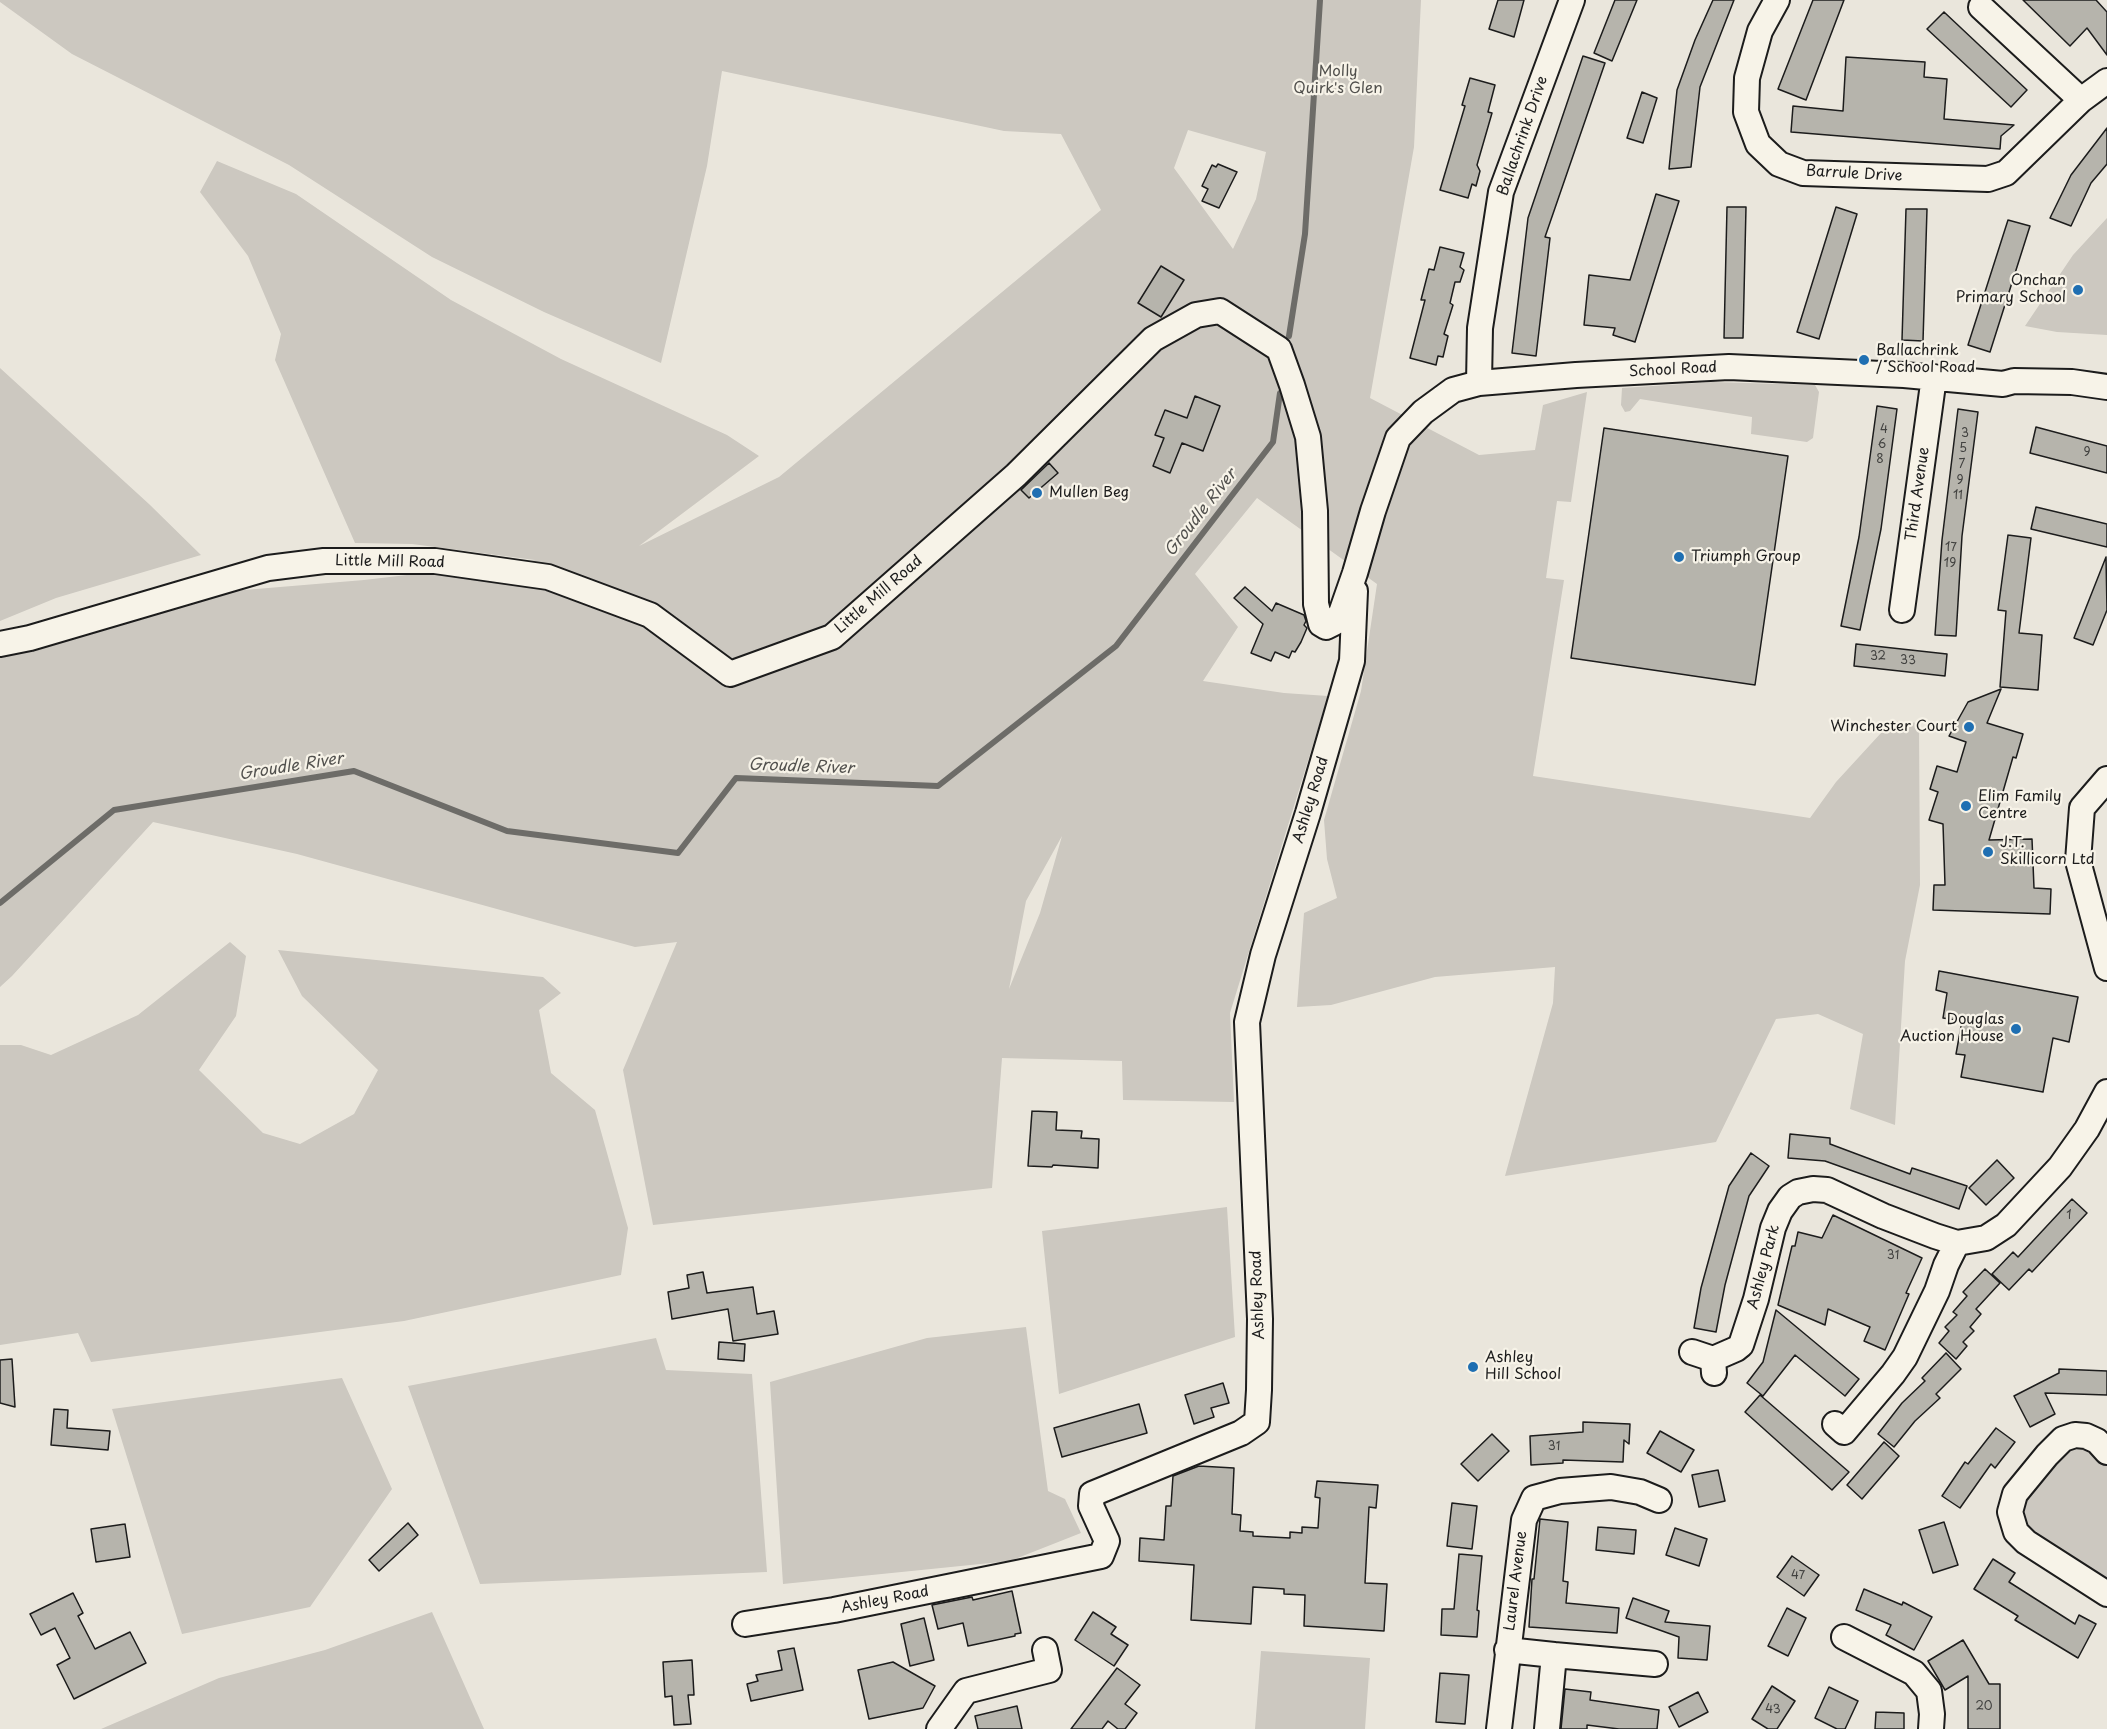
<!DOCTYPE html>
<style>
body{margin:0}
canvas{display:block;background:#eae6dc}
</style>
<canvas width="2107" height="1729"></canvas>
<script>
const ctx = document.querySelector('canvas').getContext('2d');
ctx.lineJoin = 'round';
function fill(path, color) { ctx.fillStyle = color; ctx.fill(path, 'evenodd'); }
const shape = rows => new Path2D(rows.map(r => 'M' + r).join(''));
function trace(path, color, width, dash) { ctx.strokeStyle = color; ctx.lineWidth = width; ctx.lineCap = dash ? 'butt' : 'round'; ctx.setLineDash(dash || []); ctx.stroke(path); }
function write(font, color, halo, rows, align = 'center') {
  ctx.font = font + ' "Playpen Sans",sans-serif'; ctx.lineWidth = 4.5; ctx.setLineDash([]); ctx.textBaseline = 'middle'; ctx.strokeStyle = halo; ctx.fillStyle = color; for (const [text, x, y, turn = 0] of rows) {
    ctx.save(); ctx.translate(x, y); ctx.rotate((+turn || 0) * Math.PI / 180); ctx.textAlign = isNaN(turn) ? turn : align; if (halo) ctx.strokeText(text, 0, 0); ctx.fillText(text, 0, 0); ctx.restore();
  }
}
fill(shape([
 [0,0,1421,0,1414,147,1370,398,1479,455,1535,450,1543,405,1587,392,1571,502,1557,501,1546,578,1564,580,1533,776,1810,818,1836,782,1892,721,1919,723,1920,885,1905,961,1895,1125,1850,1109,1863,1034,1818,1014,1776,1019,1716,1142,1505,1176,1553,1003,1555,967,1435,977,1331,1005,1297,1007,1304,913,1337,898,1327,859,1324,820,1361,691,1377,584,1257,498,1195,574,1238,627,1203,681,1284,693,1328,696,1230,1013,1234,1102,1123,1100,1122,1061,1002,1058,992,1188,653,1225,623,1070,677,942,635,947,297,854,153,822,12,976,0,987,0,652,95,632,232,591,364,580,535,560,412,544,355,543,275,360,281,334,248,256,200,192,217,161,296,194,451,300,561,359,727,435,759,456,639,546,779,477,1101,210,1061,134,1004,131,722,71,707,166,661,363,544,312,432,257,289,165,72,54,0,2],
 [1188,130,1266,152,1256,199,1233,249,1174,168],
 [1062,836,1040,913,1009,989,1026,901],
 [2107,218,2107,335,2057,332,2025,326,2073,255],
 [0,368,149,504,201,555,56,598,0,621],
 [1713,382,1815,385,1819,392,1813,438,1807,442,1751,434,1752,417,1640,399,1630,411,1625,412,1621,405,1622,388],
 [230,942,246,956,236,1016,199,1070,263,1133,300,1144,354,1114,378,1070,302,996,278,950,543,977,561,993,539,1010,551,1073,595,1110,628,1228,621,1275,404,1321,91,1362,78,1333,0,1345,0,1045,21,1045,51,1055,138,1015],
 [1227,1207,1235,1337,1059,1394,1042,1231],
 [1026,1327,1048,1491,1065,1499,1081,1533,1010,1561,783,1584,770,1382,927,1338],
 [656,1338,666,1370,752,1374,767,1572,480,1584,408,1386],
 [342,1378,392,1489,310,1607,182,1634,112,1409],
 [2079,1443,2091,1448,2107,1465,2107,1583,2022,1526,2022,1498,2062,1451],
 [432,1612,484,1729,101,1729,219,1678,325,1650],
 [1261,1651,1370,1658,1365,1729,1255,1729]
]), '#ccc8c0');
trace(shape([
 [1289,336,1305,234,1320,0],
 [0,903,114,810,354,771,507,831,678,853,736,778,938,786,1116,646,1273,442,1280,393]
]), '#6d6c68', 6);
const building = shape([
 [1498,0,1524,0,1514,37,1489,29,1498,0],
 [1615,0,1637,0,1612,61,1594,53,1615,0],
 [1713,0,1734,0,1700,87,1691,167,1669,169,1677,90,1695,40,1713,0],
 [1813,0,1844,0,1806,100,1778,89,1813,0],
 [2023,0,2096,0,2107,12,2107,55,2087,28,2070,46,2023,0],
 [1944,12,2027,90,2011,107,1927,29,1944,12],
 [1583,56,1605,63,1545,237,1550,238,1536,356,1512,353,1528,218,1583,56],
 [1846,57,1925,62,1924,77,1947,79,1944,119,2014,125,2001,136,2000,149,1791,132,1793,106,1843,111,1846,57],
 [1470,78,1495,85,1488,112,1492,113,1477,165,1480,171,1476,186,1472,184,1468,198,1440,190,1465,106,1462,105,1470,78],
 [1642,92,1657,98,1643,143,1627,138,1642,92],
 [2107,128,2107,164,2091,183,2071,226,2050,218,2071,175,2107,128],
 [1218,164,1237,172,1219,208,1202,201,1208,189,1202,186,1212,165,1216,167,1218,164],
 [1656,194,1679,201,1635,342,1613,335,1615,328,1584,325,1589,275,1630,280,1656,194],
 [1727,207,1746,207,1743,338,1724,338,1727,207],
 [1836,207,1857,214,1819,339,1797,332,1836,207],
 [1906,209,1927,209,1923,341,1902,340,1906,209],
 [2008,220,2030,226,1990,352,1968,345,2008,220],
 [1440,247,1464,253,1460,267,1464,270,1460,282,1455,282,1450,303,1453,305,1444,334,1448,336,1443,357,1438,356,1436,365,1410,358,1425,300,1421,300,1429,269,1434,270,1440,247],
 [1161,266,1184,280,1161,317,1138,303,1161,266],
 [1195,396,1220,406,1203,451,1182,443,1170,473,1153,466,1164,438,1155,435,1165,410,1187,418,1195,396],
 [1877,406,1897,409,1881,529,1860,630,1841,626,1859,537,1877,406],
 [1958,409,1978,412,1962,536,1956,636,1935,635,1942,540,1958,409],
 [2036,427,2107,446,2107,473,2030,453,2036,427],
 [1604,428,1788,456,1755,685,1571,658,1604,428],
 [1049,463,1058,473,1029,498,1021,490,1049,463],
 [2036,507,2107,524,2107,547,2031,529,2036,507],
 [2008,535,2031,538,2019,633,2042,635,2038,690,2000,687,2006,611,1998,610,2008,535],
 [2106,557,2107,610,2093,645,2074,638,2106,557],
 [1245,587,1272,611,1276,603,1304,615,1306,621,1304,625,1307,628,1301,642,1295,652,1292,651,1289,658,1275,652,1271,661,1251,653,1263,624,1234,598,1245,587],
 [1856,644,1947,654,1945,676,1854,666,1856,644],
 [2001,689,1987,723,2023,734,2016,758,2013,757,1989,840,2032,839,2034,888,2051,889,2050,914,1933,910,1934,885,1945,885,1943,824,1929,820,1938,792,1930,789,1937,766,1957,772,1966,742,1949,736,1968,702,2001,689],
 [1939,971,2078,997,2069,1042,2053,1038,2043,1092,1961,1077,1965,1055,1956,1054,1962,1021,1943,1018,1947,993,1936,990,1939,971],
 [1032,1111,1057,1112,1056,1130,1082,1131,1081,1138,1099,1139,1098,1168,1053,1165,1052,1167,1028,1166,1032,1111],
 [1790,1134,1830,1138,1830,1144,1910,1174,1912,1168,1967,1186,1959,1209,1825,1161,1788,1158,1790,1134],
 [1751,1153,1769,1166,1749,1196,1725,1285,1716,1332,1694,1328,1701,1288,1729,1186,1751,1153],
 [1997,1160,2014,1178,1986,1205,1969,1188,1997,1160],
 [2072,1199,2087,1213,2032,1272,2029,1269,2009,1290,1992,1274,2013,1252,2018,1257,2072,1199],
 [1833,1215,1922,1258,1906,1293,1909,1294,1885,1350,1864,1341,1870,1327,1828,1309,1825,1325,1778,1305,1792,1246,1795,1246,1798,1232,1822,1238,1833,1215],
 [1985,1269,2000,1283,1976,1309,1981,1314,1970,1327,1974,1331,1963,1342,1967,1346,1956,1359,1939,1343,1949,1331,1945,1327,1957,1315,1953,1312,1967,1296,1963,1292,1985,1269],
 [703,1272,707,1293,753,1287,757,1314,774,1311,778,1334,733,1341,728,1309,672,1319,668,1292,689,1288,687,1275,703,1272],
 [1776,1310,1859,1379,1845,1396,1795,1355,1763,1396,1747,1383,1763,1362,1776,1310],
 [719,1342,745,1344,744,1361,718,1359,719,1342],
 [1946,1353,1961,1369,1936,1394,1940,1398,1915,1421,1894,1447,1878,1434,1902,1403,1925,1381,1922,1378,1946,1353],
 [12,1359,15,1407,0,1403,0,1360,12,1359],
 [2059,1369,2107,1371,2107,1395,2045,1393,2055,1414,2030,1427,2014,1396,2059,1373,2059,1369],
 [1223,1383,1229,1403,1211,1408,1214,1417,1194,1424,1185,1395,1223,1383],
 [1760,1395,1849,1472,1832,1490,1745,1412,1760,1395],
 [1139,1404,1147,1433,1062,1457,1054,1428,1139,1404],
 [54,1409,68,1410,67,1428,110,1431,108,1450,51,1445,54,1409],
 [1583,1422,1630,1424,1629,1444,1624,1440,1623,1462,1563,1460,1563,1463,1531,1465,1530,1436,1583,1432,1583,1422],
 [1996,1428,2015,1442,1995,1468,1991,1464,1960,1508,1942,1496,1965,1462,1968,1464,1996,1428],
 [1660,1431,1694,1450,1681,1472,1647,1453,1660,1431],
 [1492,1434,1509,1451,1478,1481,1461,1464,1492,1434],
 [1884,1442,1899,1456,1862,1499,1847,1485,1884,1442],
 [1199,1466,1234,1468,1232,1514,1241,1515,1240,1531,1253,1532,1253,1536,1290,1538,1290,1532,1302,1533,1302,1527,1318,1528,1320,1498,1315,1497,1317,1481,1378,1485,1376,1508,1369,1507,1365,1583,1387,1584,1384,1631,1304,1626,1305,1595,1284,1594,1284,1589,1253,1587,1251,1624,1191,1620,1194,1565,1139,1561,1140,1538,1164,1540,1166,1506,1171,1506,1173,1476,1199,1466],
 [1718,1470,1725,1501,1699,1507,1692,1475,1718,1470],
 [1452,1503,1477,1506,1472,1549,1447,1546,1452,1503],
 [1540,1519,1568,1522,1563,1581,1568,1582,1566,1603,1619,1608,1617,1633,1529,1627,1532,1579,1534,1579,1540,1519],
 [1944,1522,1958,1565,1933,1573,1919,1530,1944,1522],
 [408,1523,418,1535,379,1571,369,1560,408,1523],
 [125,1524,130,1557,96,1562,91,1529,125,1524],
 [1598,1527,1636,1530,1634,1554,1596,1550,1598,1527],
 [1675,1528,1707,1539,1699,1566,1666,1555,1675,1528],
 [1459,1554,1482,1556,1477,1610,1479,1611,1477,1637,1441,1635,1442,1609,1454,1609,1459,1554],
 [1792,1556,1819,1575,1804,1596,1777,1577,1792,1556],
 [1993,1559,2015,1573,2009,1582,2075,1624,2079,1615,2096,1624,2078,1658,2015,1620,2018,1616,1974,1589,1993,1559],
 [1864,1589,1902,1605,1903,1602,1932,1617,1914,1650,1886,1635,1891,1625,1856,1610,1864,1589],
 [1012,1591,1021,1633,1015,1634,1015,1636,968,1646,963,1623,938,1629,932,1605,972,1597,973,1600,1012,1591],
 [73,1593,83,1613,78,1616,95,1649,130,1632,146,1663,74,1699,57,1665,70,1658,55,1628,41,1635,30,1614,73,1593],
 [1633,1598,1669,1611,1665,1622,1710,1626,1707,1660,1678,1658,1679,1637,1626,1618,1633,1598],
 [1787,1608,1806,1618,1788,1656,1768,1646,1787,1608],
 [1093,1612,1116,1627,1111,1634,1128,1645,1114,1666,1075,1640,1093,1612],
 [924,1618,934,1660,910,1666,901,1624,924,1618],
 [1963,1640,1989,1684,2000,1684,2000,1729,1968,1729,1968,1676,1945,1690,1928,1661,1963,1640],
 [794,1648,803,1690,751,1701,747,1684,758,1681,756,1675,782,1670,778,1651,794,1648],
 [692,1660,694,1695,688,1695,691,1724,674,1725,672,1696,665,1697,663,1662,692,1660],
 [893,1662,935,1686,923,1708,869,1719,858,1670,893,1662],
 [1117,1668,1140,1685,1125,1704,1137,1713,1125,1729,1118,1729,1108,1721,1102,1729,1071,1729,1117,1668],
 [1440,1673,1469,1675,1465,1724,1436,1722,1440,1673],
 [1772,1686,1795,1701,1777,1729,1768,1729,1752,1719,1772,1686],
 [1829,1687,1858,1701,1845,1729,1837,1729,1815,1718,1829,1687],
 [1565,1689,1591,1692,1590,1700,1659,1710,1657,1729,1619,1729,1587,1725,1587,1729,1561,1729,1565,1689],
 [1698,1692,1708,1712,1679,1727,1669,1707,1698,1692],
 [1017,1706,1022,1729,978,1729,975,1716,1017,1706],
 [1876,1712,1904,1713,1904,1729,1875,1729,1876,1712]
]);
fill(building, '#b6b4ac');
trace(building, '#1c1c1c', 1.5);
const minor = shape([
 [1777,0,1760,31,1747,78,1746,112,1758,144,1779,164,1803,173,1988,179,2006,173,2081,100,2107,81],
 [1981,7,2081,100],
 [1479,383,1480,328,1501,192,1572,0],
 [1902,610,1934,377],
 [0,644,30,638,268,568,324,561,435,561,548,577,650,615,730,674,832,637,1016,475,1153,339,1196,315,1220,311,1279,349,1292,385,1308,437,1315,511,1316,604,1321,624,1326,627,1334,623,1341,613,1355,573,1373,511,1398,438,1423,412,1453,390,1479,383,1576,375,1729,367,1904,375,2003,384,2014,381,2072,382,2107,387],
 [2107,779,2082,808,2078,861,2107,968],
 [1692,1352,1713,1359],
 [1714,1373,1713,1359,1736,1349,1741,1345,1756,1299,1773,1228,1780,1211,1790,1197,1798,1192,1813,1189,1827,1190,1883,1216,1935,1236,1957,1243,1986,1238,2006,1225,2060,1167,2087,1129,2107,1092],
 [1835,1424,1844,1432,1893,1374,1905,1357,1937,1291,1946,1265,1957,1243],
 [2107,1452,2097,1441,2086,1436,2075,1435,2063,1439,2047,1455,2015,1494,2010,1512,2016,1532,2026,1542,2107,1594],
 [745,1624,834,1610,1101,1556,1107,1541,1091,1506,1092,1494,1241,1433,1257,1422,1259,1390,1260,1319,1247,1022,1263,955,1308,813,1352,661,1355,591],
 [1844,1637,1914,1673,1929,1691,1932,1714,1931,1729],
 [1507,1650,1554,1655,1547,1729],
 [1554,1655,1655,1664],
 [939,1729,966,1691,1049,1670,1045,1650],
 [1499,1729,1524,1520,1534,1498,1560,1491,1611,1487,1640,1492,1659,1500]
]);
trace(minor, '#1c1c1c', 28);
trace(minor, '#f7f3e8', 24);
for (const [x, y, r, color] of [
 [2078,290,6,"#1f6fb2"],
 [1864,360,6,"#1f6fb2"],
 [1037,493,6,"#1f6fb2"],
 [1679,557,6,"#1f6fb2"],
 [1969,727,6,"#1f6fb2"],
 [1966,806,6,"#1f6fb2"],
 [1988,852,6,"#1f6fb2"],
 [2016,1029,6,"#1f6fb2"],
 [1473,1367,6,"#1f6fb2"]
]) { const dot = new Path2D(); dot.arc(x, y, r, 0, 2 * Math.PI); ctx.fillStyle = color; ctx.fill(dot); trace(dot, '#f7f3e8', 2); }
write('12px', '#424240', null, [
 ["4",1884,430],
 ["3",1965,434],
 ["6",1882,445],
 ["5",1963,449],
 ["9",2087,453],
 ["8",1880,460],
 ["7",1962,465],
 ["9",1960,481],
 ["11",1958,496],
 ["17",1951,548],
 ["19",1950,564],
 ["32",1878,657],
 ["33",1908,661],
 ["1",2069,1216],
 ["31",1893,1256],
 ["31",1554,1447],
 ["47",1798,1576],
 ["20",1984,1707],
 ["43",1773,1710]
]);
write('15px', '#51504d', '#f7f3e8', [
 ["Molly",1338,72],
 ["Quirk's Glen",1338,89]
]);
write('15px', '#1c1c1c', '#f7f3e8', [
 ["Ballachrink Drive",1523,136,-71],
 ["Barrule Drive",1854,174,3],
 ["School Road",1673,370,-3],
 ["Third Avenue",1918,494,-82],
 ["Little Mill Road",390,562,1],
 ["Little Mill Road",879,595,-41],
 ["Ashley Road",1311,800,-73],
 ["Ashley Park",1764,1267,-75],
 ["Ashley Road",1258,1295,-92],
 ["Laurel Avenue",1516,1581,-83],
 ["Ashley Road",885,1600,-11]
]);
write('15px', '#1c1c1c', '#f7f3e8', [
 ["Onchan",2066,281,"right"],
 ["Primary School",2066,298,"right"],
 ["Ballachrink",1876,351],
 ["/ School Road",1876,368],
 ["Mullen Beg",1049,493],
 ["Triumph Group",1691,557],
 ["Winchester Court",1957,727,"right"],
 ["Elim Family",1978,797],
 ["Centre",1978,814],
 ["J.T.",2000,843],
 ["Skillicorn Ltd",2000,860],
 ["Douglas",2004,1020,"right"],
 ["Auction House",2004,1037,"right"],
 ["Ashley",1485,1358],
 ["Hill School",1485,1375]
], 'left');
write('italic 16px', '#52514e', '#f7f3e8', [
 ["Groudle River",1201,513,-52],
 ["Groudle River",291,767,-9],
 ["Groudle River",801,767,2]
]);
</script>
